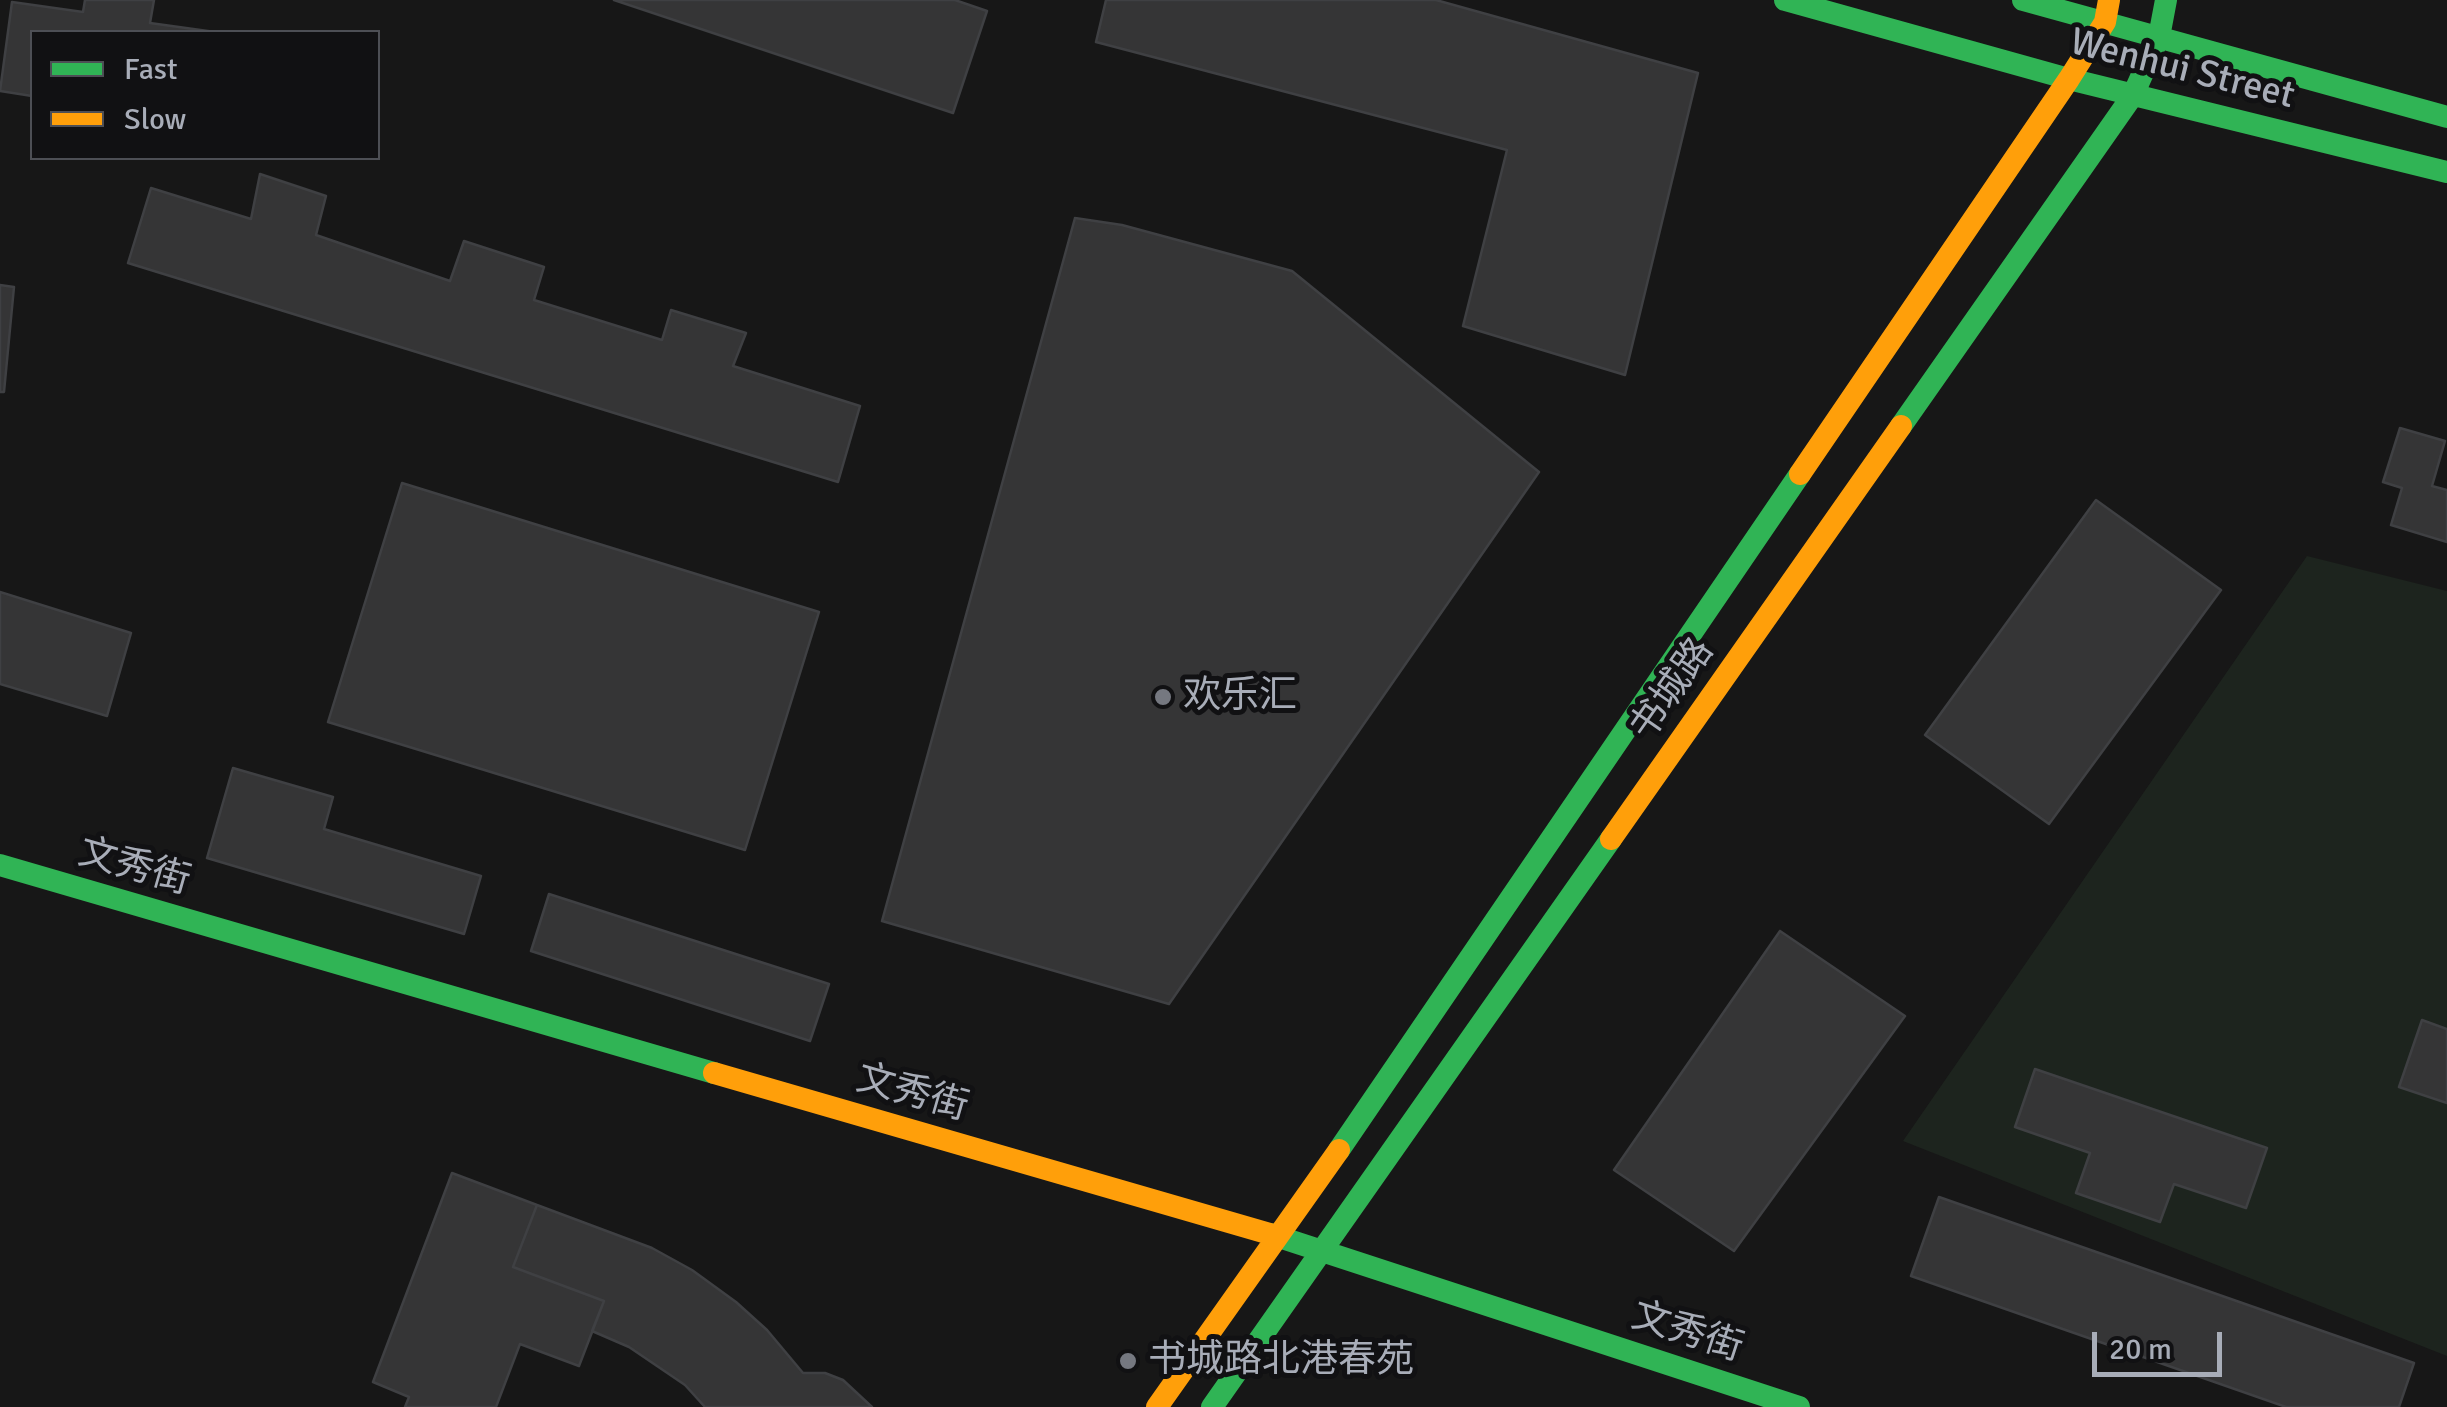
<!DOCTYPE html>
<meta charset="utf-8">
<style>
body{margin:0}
#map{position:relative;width:2447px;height:1407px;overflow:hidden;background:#171717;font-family:Signika,sans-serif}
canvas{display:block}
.legend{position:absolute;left:30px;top:30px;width:350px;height:130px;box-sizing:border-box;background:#111113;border:2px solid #4d4f55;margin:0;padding:12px 18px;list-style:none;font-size:30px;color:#a8adb8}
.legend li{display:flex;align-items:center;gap:20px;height:50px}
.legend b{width:50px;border:2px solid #4d4f55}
.scale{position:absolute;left:2092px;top:1332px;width:130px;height:45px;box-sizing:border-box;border:5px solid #a8adb8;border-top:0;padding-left:12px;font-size:30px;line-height:35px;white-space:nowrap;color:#a8adb8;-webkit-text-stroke:8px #111113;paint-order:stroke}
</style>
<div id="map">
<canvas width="2447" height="1407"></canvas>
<ul class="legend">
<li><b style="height:12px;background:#30b455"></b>Fast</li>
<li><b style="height:12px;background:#ff9f0a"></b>Slow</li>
</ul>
<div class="scale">20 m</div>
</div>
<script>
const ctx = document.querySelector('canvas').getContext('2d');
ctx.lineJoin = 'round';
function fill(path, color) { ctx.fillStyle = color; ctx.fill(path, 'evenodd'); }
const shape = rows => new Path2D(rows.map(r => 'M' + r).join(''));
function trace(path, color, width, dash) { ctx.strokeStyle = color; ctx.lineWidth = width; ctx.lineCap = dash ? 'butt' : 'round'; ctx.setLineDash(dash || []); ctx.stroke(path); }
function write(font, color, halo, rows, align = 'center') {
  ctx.font = font + ' Signika,"Noto Sans SC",sans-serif'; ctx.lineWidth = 10; ctx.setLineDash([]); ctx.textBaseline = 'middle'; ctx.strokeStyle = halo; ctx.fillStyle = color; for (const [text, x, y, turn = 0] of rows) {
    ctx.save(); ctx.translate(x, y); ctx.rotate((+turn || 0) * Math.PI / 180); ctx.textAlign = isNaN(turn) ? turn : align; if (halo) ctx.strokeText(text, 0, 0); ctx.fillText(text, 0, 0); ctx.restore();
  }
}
fill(shape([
 [2307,556,2447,591,2447,1356,1903,1141]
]), '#1d241e');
const building = shape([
 [85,0,154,0,150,23,215,32,32,32,32,96,0,91,12,2,83,12,85,0],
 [614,0,955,0,987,11,953,113,614,0],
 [1106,0,1436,0,1698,73,1625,375,1463,326,1507,150,1096,42,1106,0],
 [260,174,326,196,316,235,450,281,464,241,544,267,534,300,662,340,671,310,746,333,733,366,860,406,838,482,128,263,151,188,251,219,260,174],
 [1075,218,1122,225,1292,271,1539,472,1169,1004,882,921,1075,218],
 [0,285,14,287,4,392,0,392,0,285],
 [2400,428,2445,441,2432,486,2447,490,2447,542,2391,525,2402,488,2383,482,2400,428],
 [402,483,819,612,745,850,328,722,402,483],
 [2096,500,2221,590,2049,824,1925,735,2096,500],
 [0,592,131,633,107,716,0,684,0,592],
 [233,768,333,797,324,829,481,876,464,934,207,858,233,768],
 [549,894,829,984,810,1041,531,951,549,894],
 [1780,931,1905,1016,1734,1251,1614,1170,1780,931],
 [2422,1020,2447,1029,2447,1103,2399,1087,2422,1020],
 [2035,1069,2267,1148,2246,1208,2174,1184,2160,1222,2076,1193,2090,1153,2015,1127,2035,1069],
 [452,1173,537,1205,513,1267,604,1301,579,1366,520,1344,496,1407,405,1407,409,1397,373,1382,452,1173],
 [1939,1197,2414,1363,2399,1407,2286,1407,1911,1276,1939,1197],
 [537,1205,652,1248,692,1270,736,1302,767,1330,803,1373,825,1373,843,1380,872,1407,705,1407,685,1385,629,1347,592,1331,604,1301,513,1267,537,1205]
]);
fill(building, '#353536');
trace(building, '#3f4043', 2.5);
trace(shape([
 [1785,0,2069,79,2447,172],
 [2023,0,2447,117],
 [1901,426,2133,95,2159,37,2166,0],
 [0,865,714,1073],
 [1339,1150,1800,474],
 [1270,1234,1799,1407],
 [1212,1407,1611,839]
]), '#30b455', 22);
trace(shape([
 [1800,474,2069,79,2105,22,2109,0],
 [1611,839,1901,426],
 [714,1073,1270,1234],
 [1157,1407,1339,1150]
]), '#ff9f0a', 22);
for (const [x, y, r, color] of [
 [1163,697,10,"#757880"],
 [1128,1361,10,"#757880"]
]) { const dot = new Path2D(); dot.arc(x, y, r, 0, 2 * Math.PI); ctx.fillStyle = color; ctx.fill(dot); trace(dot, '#111113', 4); }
write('38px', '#a8adb8', '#111113', [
 ["Wenhui Street",2182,70,14],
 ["书城路",1673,690,-55],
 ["文秀街",134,868,16],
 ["文秀街",912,1094,16],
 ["文秀街",1687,1333,18]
]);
write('38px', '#a8adb8', '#111113', [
 ["欢乐汇",1183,697],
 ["书城路北港春苑",1148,1361]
], 'left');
</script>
